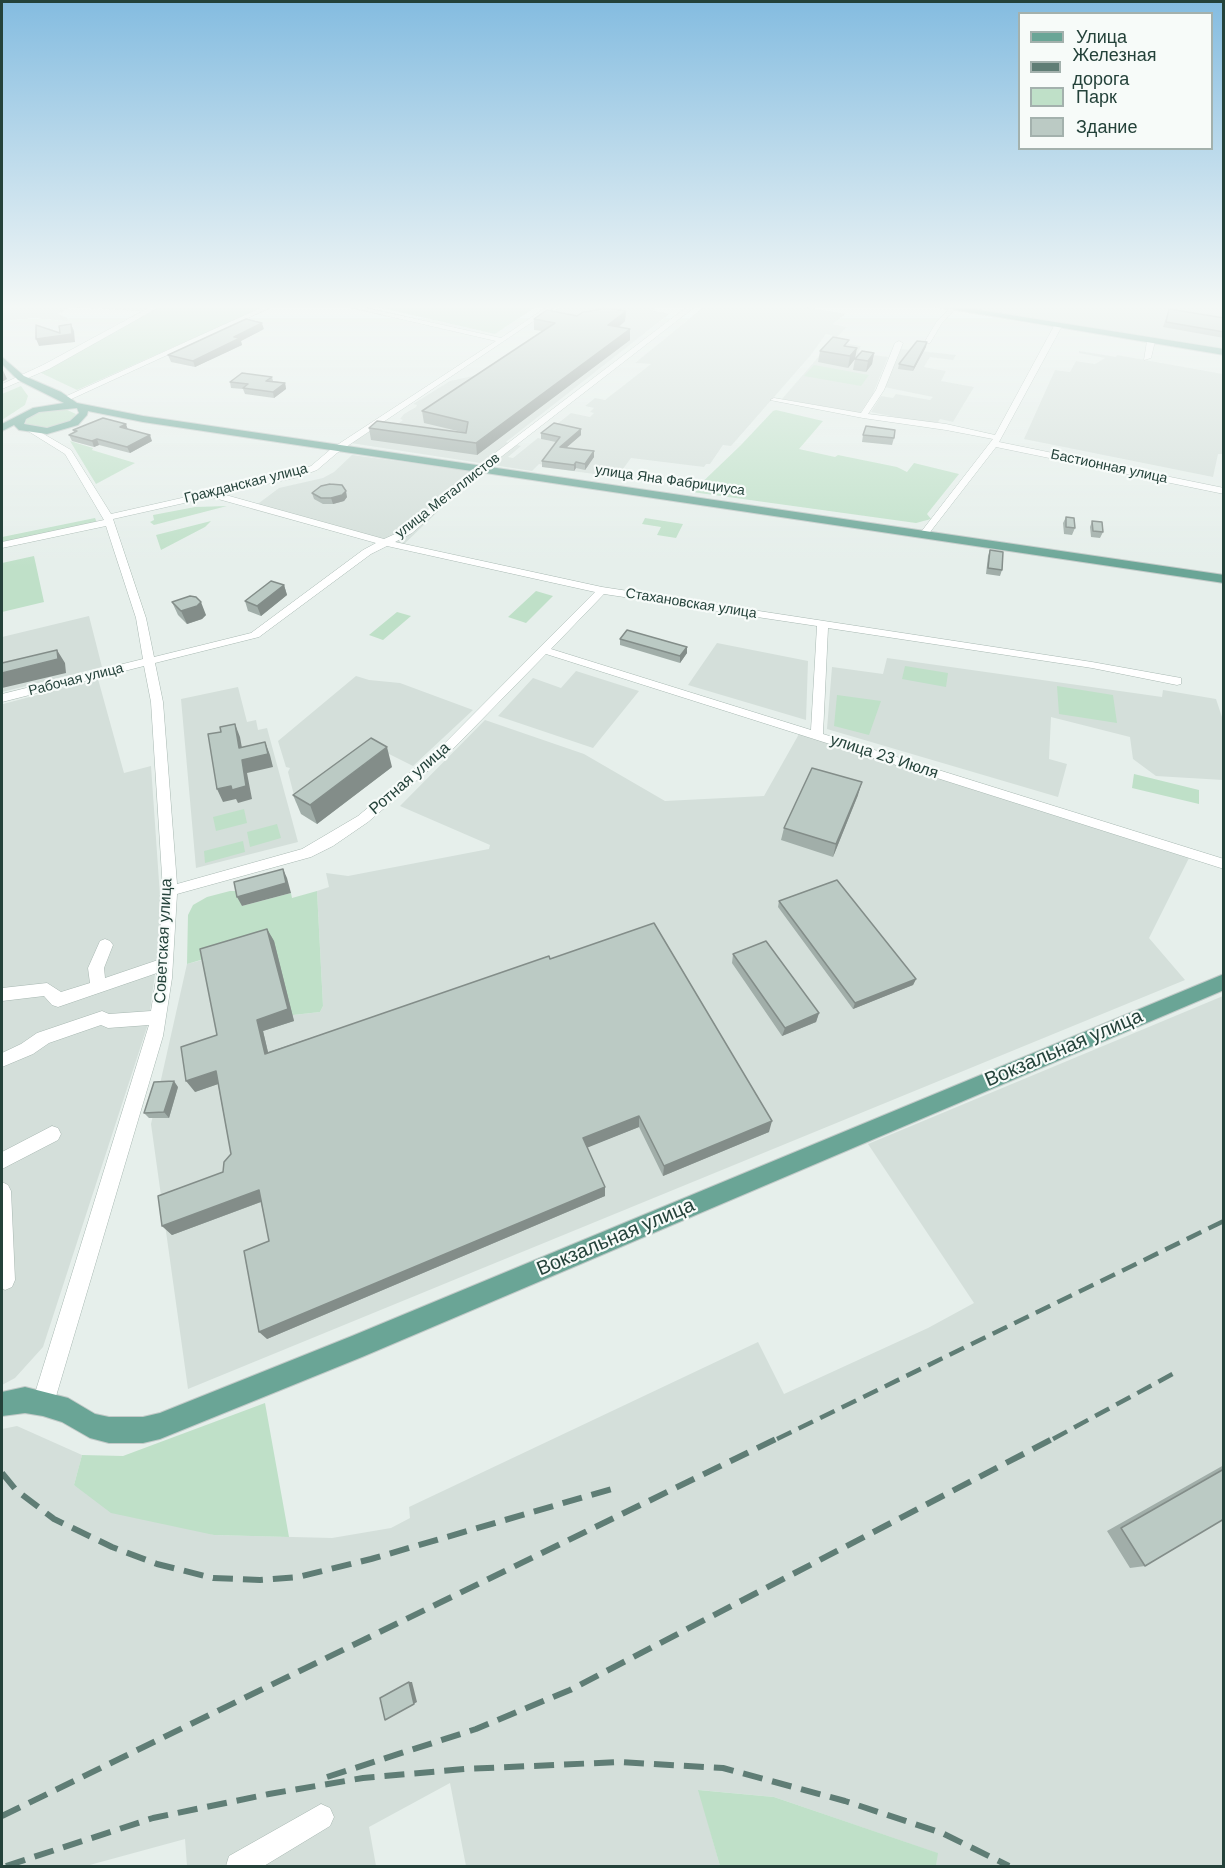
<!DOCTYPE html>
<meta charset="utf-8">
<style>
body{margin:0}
#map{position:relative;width:1225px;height:1868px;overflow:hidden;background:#e6efeb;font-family:"DM Sans",sans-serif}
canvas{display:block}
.frame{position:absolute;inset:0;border:3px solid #24423a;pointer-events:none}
.legend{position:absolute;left:1018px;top:12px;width:195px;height:138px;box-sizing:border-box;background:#f7fbf9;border:2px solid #a3b1ad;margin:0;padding:8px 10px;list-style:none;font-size:18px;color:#24423a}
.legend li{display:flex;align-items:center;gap:12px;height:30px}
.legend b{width:30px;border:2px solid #a3b1ad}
</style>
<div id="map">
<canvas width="1225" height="1868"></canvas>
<div class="frame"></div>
<ul class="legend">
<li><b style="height:8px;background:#6aa596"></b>Улица</li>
<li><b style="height:8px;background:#5f7d75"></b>Железная дорога</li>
<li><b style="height:16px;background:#bfe0c8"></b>Парк</li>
<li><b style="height:16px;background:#bbcac4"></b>Здание</li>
</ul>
</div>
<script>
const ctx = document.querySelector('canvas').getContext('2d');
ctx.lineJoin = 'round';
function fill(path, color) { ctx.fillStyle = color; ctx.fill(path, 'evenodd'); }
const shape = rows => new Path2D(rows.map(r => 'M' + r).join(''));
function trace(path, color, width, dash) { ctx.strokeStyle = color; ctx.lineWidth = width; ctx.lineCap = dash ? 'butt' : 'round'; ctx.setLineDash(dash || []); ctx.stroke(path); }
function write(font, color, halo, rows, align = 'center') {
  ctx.font = font + ' "DM Sans",sans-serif'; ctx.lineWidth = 4.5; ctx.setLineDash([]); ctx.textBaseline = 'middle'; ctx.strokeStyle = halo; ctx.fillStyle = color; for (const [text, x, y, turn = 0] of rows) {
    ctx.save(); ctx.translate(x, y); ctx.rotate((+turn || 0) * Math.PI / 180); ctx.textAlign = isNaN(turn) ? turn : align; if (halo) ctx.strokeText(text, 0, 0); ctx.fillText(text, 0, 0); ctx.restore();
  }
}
fill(shape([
 [4,306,152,306,144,311,70,307,58,314,69,319,66,321,34,318,2,321,2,308],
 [561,306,658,306,653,311,669,314,506,442,521,446,508,457,513,458,538,438,550,441,552,428,571,413,590,417,594,413,590,412,594,408,585,406,595,398,605,400,651,364,635,363,705,306,799,306,845,314,833,324,847,327,837,337,826,334,810,356,731,446,723,445,710,464,706,464,704,467,631,458,617,477,542,467,543,465,539,464,532,471,344,442,375,422,396,425,403,420,400,419,404,414,416,407,417,405,413,404,450,381,491,372,566,322,545,317],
 [957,306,1223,306,1223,348],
 [832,341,861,346,858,353,888,357,872,396,860,413,782,399],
 [901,349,956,355,953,360,930,357,924,367,946,371,941,381,974,387,953,422,940,419,938,422,924,423,871,412,881,396,893,398,896,394,930,400,933,397,884,387],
 [1079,351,1116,357,1117,355,1223,374,1223,454,1218,454,1213,477,1024,439,1055,370,1070,372,1076,361,1095,364,1105,358,1079,353],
 [352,455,479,472,399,549,251,509,279,488,323,478,334,472],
 [89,616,102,667,2,692,3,704,98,679,124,773,151,766,162,925,148,1024,43,1347,15,1378,2,1385,2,637],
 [717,643,808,661,806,720,688,685],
 [887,658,1162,697,1163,690,1216,699,1223,720,1223,780,1156,776,1133,759,1130,737,1051,717,1049,759,1067,764,1058,797,827,729,832,667,883,674],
 [576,671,639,691,593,748,498,716,533,678,561,688],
 [356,676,369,680,400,683,473,710,413,766,375,747,296,803,288,772,290,768,286,767,278,741],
 [238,687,247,722,256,720,258,730,267,728,298,842,196,868,181,699],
 [485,720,584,754,665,801,764,796,799,734,1189,858,1149,938,1185,980,188,1389,151,1124,187,964,274,941,293,1015,320,1012,323,1006,317,891,329,887,326,873,348,876,489,849,490,845,400,806],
 [1223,996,1223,1866,936,1866,937,1853,774,1797,699,1790,720,1866,466,1866,450,1783,369,1827,376,1866,187,1866,185,1839,86,1866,2,1866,2,1429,17,1426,82,1455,74,1485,214,1535,332,1538,391,1528,410,1518,409,1507,758,1342,784,1394,928,1328,974,1303,868,1144]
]), '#d4dfda');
fill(shape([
 [162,306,266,306,77,390,39,372],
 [373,306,537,306,495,334],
 [814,365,869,375,861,386,804,376],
 [21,386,28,396,25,405,2,420,2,394],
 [63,408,76,414,71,421,49,428,28,427,25,424,27,417,39,411],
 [776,410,823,421,799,449,835,457,838,455,897,467,907,472,914,463,959,474,927,514,931,519,916,523,692,492,741,445,773,411],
 [70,441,93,448,92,450,135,463,96,484],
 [227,506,154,525,150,522,154,520,153,515,195,507],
 [95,518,97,523,2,544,2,537],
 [645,518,683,524,676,538,657,535,661,527,642,524],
 [211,521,205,527,161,550,156,535],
 [34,556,44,602,2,612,2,563],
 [536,591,553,596,526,623,508,617],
 [397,612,411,616,383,640,369,635],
 [905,666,948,673,946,687,902,679],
 [1057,686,1113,695,1117,723,1059,714],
 [837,695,881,701,869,735,834,726],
 [1134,774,1199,790,1199,804,1132,788],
 [244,809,247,823,216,831,213,817],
 [277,824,281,838,250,847,247,832],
 [243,841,245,852,205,863,204,851],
 [230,891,239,891,242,906,291,893,292,898,317,891,323,1006,320,1012,293,1015,204,959,187,964,188,915,193,905,207,897],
 [265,1403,289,1537,214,1535,111,1513,74,1485,82,1455,123,1456],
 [698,1790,774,1797,938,1853,936,1866,720,1866]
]), '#bfe0c8');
const minor = shape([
 [152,306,161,306,49,369,2,389,2,384,43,365,152,306],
 [265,306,274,306,67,401,60,399,265,306],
 [344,306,358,306,501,338,548,306,556,306,337,453,317,470,298,477,222,494,384,539,406,529,478,466,688,306,696,306,484,470,412,533,395,542,602,587,1092,662,1181,678,1181,684,1177,685,1092,668,828,628,823,734,1224,859,1224,869,546,654,450,752,368,822,333,846,311,857,177,894,172,978,163,1036,54,1403,50,1410,43,1414,36,1410,32,1403,149,1025,108,1028,101,1025,49,1043,33,1054,2,1067,2,1053,21,1044,37,1033,102,1011,109,1014,151,1011,157,973,58,1007,52,1005,44,996,2,1001,2,988,47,983,61,992,90,983,88,968,100,941,105,939,110,941,113,945,104,968,105,978,158,960,163,891,151,702,144,666,2,702,2,694,143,659,136,618,106,526,2,548,2,542,104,520,65,454,28,431,35,429,71,450,111,514,292,473,311,466,331,449,496,341,344,306],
 [211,497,376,543,363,550,251,633,154,657,146,618,113,519,211,497],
 [387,546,595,592,442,746,358,816,302,849,177,884,163,702,155,663,259,637,371,554,387,546],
 [604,594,817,626,811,730,551,649,604,594],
 [950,308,955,309,942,323,930,343,924,343,937,321,950,308],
 [1058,324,1062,326,999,442,1224,488,1224,494,996,447,927,536,924,537,919,534,921,532,993,439,946,430,863,418,770,400,774,398,861,413,876,390,895,343,899,341,903,343,884,390,868,414,946,424,995,435,1054,326,1058,324],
 [1151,339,1155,341,1151,358,1144,360,1147,341,1151,339],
 [52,1126,58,1128,61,1134,58,1140,2,1169,2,1152,52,1126],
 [2,1182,8,1185,11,1191,15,1280,12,1287,5,1290,2,1288,2,1182],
 [321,1804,330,1808,334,1817,330,1826,264,1866,226,1866,229,1856,321,1804]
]);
const major = shape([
 [933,306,954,306,1224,349,1224,355,933,306],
 [2,357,24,376,61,392,77,403,143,416,1224,575,1224,583,143,422,88,411,87,415,78,425,47,434,19,430,14,425,2,431,2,424,33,408,64,403,18,380,2,364,2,357],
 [77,408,79,413,70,421,47,428,24,424,26,419,39,412,77,408],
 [1224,974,1224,990,362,1357,160,1439,143,1443,109,1443,90,1438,62,1422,43,1416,25,1413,2,1416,2,1392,25,1387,68,1398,95,1414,109,1417,143,1417,160,1413,352,1336,1224,974]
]);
trace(minor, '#a8b8b2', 1);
trace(major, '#c2cac8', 2);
fill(minor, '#fff');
fill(major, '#6aa596');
trace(shape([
 [777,1439,1224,1221],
 [1053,1439,1178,1371]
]), '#5f7d75', 4.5, [16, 8]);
trace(shape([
 [2,1473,16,1490,54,1519,112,1547,157,1564,213,1578,260,1580,298,1577,371,1559,615,1488],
 [327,1777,476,1729,570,1690,1056,1437],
 [2,1816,780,1437],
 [6,1866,153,1818,269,1794,363,1778,465,1769,620,1762,723,1768,845,1801,942,1833,1009,1866]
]), '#5f7d75', 6, [20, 10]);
fill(shape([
 [1169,309,1224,318,1224,338,1163,327],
 [626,311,625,321,619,327,630,329,630,340,477,455,371,440,369,428,466,433,424,423,422,411,542,331,534,330,534,319,577,316],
 [264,329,241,341,242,345,195,367,171,362,168,355],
 [848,347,855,359,848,368,818,362,820,351],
 [926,347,913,371,898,369,899,364],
 [874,353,872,364,866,372,853,370,855,359],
 [272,377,273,381,285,383,286,389,274,398,245,394,243,389,231,388,230,382],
 [128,429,152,441,130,453,99,445,94,447,72,441,69,435,74,432,73,430],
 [581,429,581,435,566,448,594,451,594,457,585,470,576,468,574,471,542,467,542,461,556,442,541,439,541,433],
 [863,435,894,438,892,445,862,442],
 [312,493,347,497,344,501,333,504,323,504,314,499],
 [1066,517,1075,528,1072,535,1064,534,1063,523],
 [1092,521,1103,532,1100,538,1091,537,1090,527],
 [990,550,1002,570,1000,576,986,574,988,556],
 [284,585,287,595,261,616,248,611,245,601],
 [172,602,206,615,202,619,187,624,178,615],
 [620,639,687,647,687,653,680,663,620,645],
 [392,767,317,824,301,814,293,795],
 [858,795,833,857,781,840,784,828],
 [779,901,916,979,913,985,853,1009,778,907],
 [267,929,274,941,294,1021,263,1031,268,1052,550,959,769,1132,663,1176,639,1127,587,1147,605,1196,267,1339,269,1241,261,1202,172,1235,162,1226,223,1172,231,1154,218,1084,195,1092,217,1035],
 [733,954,819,1013,816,1022,782,1036,732,963],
 [178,1087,169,1118,149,1118,144,1113],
 [1224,1465,1224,1519,1145,1566,1130,1568,1107,1531]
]), '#a1aea9');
fill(shape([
 [626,311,625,321,608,335,608,325],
 [262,323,264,329,241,341,242,345,195,367,193,361,234,337],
 [71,324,74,331,75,342,39,346,36,339,72,334],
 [630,329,630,340,477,455,476,443],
 [927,342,926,347,913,371,914,367],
 [857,348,855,359,848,368,850,356],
 [874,353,872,364,866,372,868,361],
 [2,368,7,379,2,382],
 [285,383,286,389,274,398,273,392],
 [126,424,128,430,120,427],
 [581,429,581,435,560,453,560,447],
 [150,435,152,441,130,453,127,447],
 [97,439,99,445,94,447,92,441],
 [594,451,594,457,585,470,585,464],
 [576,462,576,468,574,471,574,465],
 [346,491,347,497,344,501,333,504,331,498],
 [284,585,287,595,261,616,257,606],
 [201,602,206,615,202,619,187,624,181,611],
 [687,647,687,653,680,663,680,656],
 [57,650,65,663,66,673,2,688,2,673],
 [235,724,240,737,244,759,265,742,270,755,273,767,247,773,252,799,238,803,236,799,223,802,217,789,239,748],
 [387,747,392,767,317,824,310,805],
 [862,782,858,795,833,857,836,844],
 [283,869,287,878,291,893,242,906,237,897],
 [267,929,274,941,294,1021,263,1031,271,1065,265,1054,257,1020],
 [916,979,913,985,853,1009,855,1003],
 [819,1013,816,1022,782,1036,785,1028],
 [216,1071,224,1082,195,1092,186,1081],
 [174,1081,178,1087,169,1118,164,1112],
 [639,1116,639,1127,584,1149,583,1138],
 [772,1121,769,1132,663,1176,664,1166],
 [605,1187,605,1196,267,1339,259,1332],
 [259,1190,266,1200,172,1235,162,1226],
 [409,1682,412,1682,417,1702,385,1720]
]), '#838d89');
const building = shape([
 [602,307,626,311,608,325,630,329,476,443,369,428,377,421,466,433,468,422,422,411,555,323,534,319,547,310,577,316,583,312,598,310,602,307],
 [1169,309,1224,318,1224,332,1166,322,1169,309],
 [246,319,262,323,234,337,240,338,193,361,168,355,246,319],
 [71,324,72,334,36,339,36,325,60,333,59,326,71,324],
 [833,337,849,340,844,346,857,348,850,356,820,351,833,337],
 [917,341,927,342,914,367,899,364,917,341],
 [862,351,874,353,868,361,855,359,862,351],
 [242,373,272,377,266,381,285,383,273,392,243,388,248,384,230,382,242,373],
 [103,418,126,424,120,427,150,435,127,447,97,439,92,441,69,435,77,431,73,430,103,418],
 [554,423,581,429,560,447,594,451,585,464,576,462,574,465,542,461,560,437,541,433,554,423],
 [866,426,895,430,894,438,863,435,866,426],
 [330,484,342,485,346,491,342,495,331,498,321,498,312,493,321,486,330,484],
 [1066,517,1074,518,1075,528,1066,527,1066,517],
 [1092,521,1102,522,1103,532,1093,531,1092,521],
 [990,550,1003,552,1002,570,988,568,990,550],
 [271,581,284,585,257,606,245,601,271,581],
 [190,596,196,597,201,602,197,606,181,611,172,602,190,596],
 [627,630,687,647,680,656,620,639,627,630],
 [57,650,58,659,2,673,2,663,57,650],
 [235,724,239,748,265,742,268,754,242,760,246,786,232,790,231,786,217,789,208,734,221,732,220,727,235,724],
 [371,738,387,747,310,805,293,795,371,738],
 [812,768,862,782,836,844,784,828,812,768],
 [283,869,286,883,237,897,234,882,283,869],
 [837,880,916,979,855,1003,779,901,837,880],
 [654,923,772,1121,664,1166,639,1116,583,1138,605,1187,259,1332,244,1251,269,1241,259,1190,162,1226,158,1196,223,1172,224,1162,231,1154,216,1071,186,1081,181,1047,217,1035,200,949,267,929,288,1009,257,1020,265,1054,549,956,550,959,654,923],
 [766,941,819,1013,785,1028,733,954,766,941],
 [174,1081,164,1112,144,1113,154,1082,174,1081],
 [1224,1469,1224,1519,1145,1566,1121,1528,1224,1469],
 [409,1682,414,1704,385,1720,380,1698,409,1682]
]);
fill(building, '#bbcac4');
trace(building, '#838d89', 1.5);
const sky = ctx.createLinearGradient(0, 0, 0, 568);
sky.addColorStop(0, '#84bce0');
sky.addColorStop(0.54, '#f4f8f6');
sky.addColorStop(1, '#f4f8f600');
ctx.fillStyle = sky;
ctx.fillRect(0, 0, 1225, 568);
write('14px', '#24423a', '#f7fbf9', [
 ["Бастионная улица",1109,467,12],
 ["улица Яна Фабрициуса",670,481,8],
 ["Гражданская улица",246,484,-14],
 ["улица Металлистов",448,496,-38],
 ["Стахановская улица",691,604,9],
 ["Рабочая улица",76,680,-14]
]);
write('16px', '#24423a', '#f7fbf9', [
 ["улица 23 Июля",884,757,18],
 ["Ротная улица",410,779,-41],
 ["Советская улица",164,941,-87]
]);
write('20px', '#24423a', '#f7fbf9', [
 ["Вокзальная улица",1064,1049,-23],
 ["Вокзальная улица",616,1238,-23]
]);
</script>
